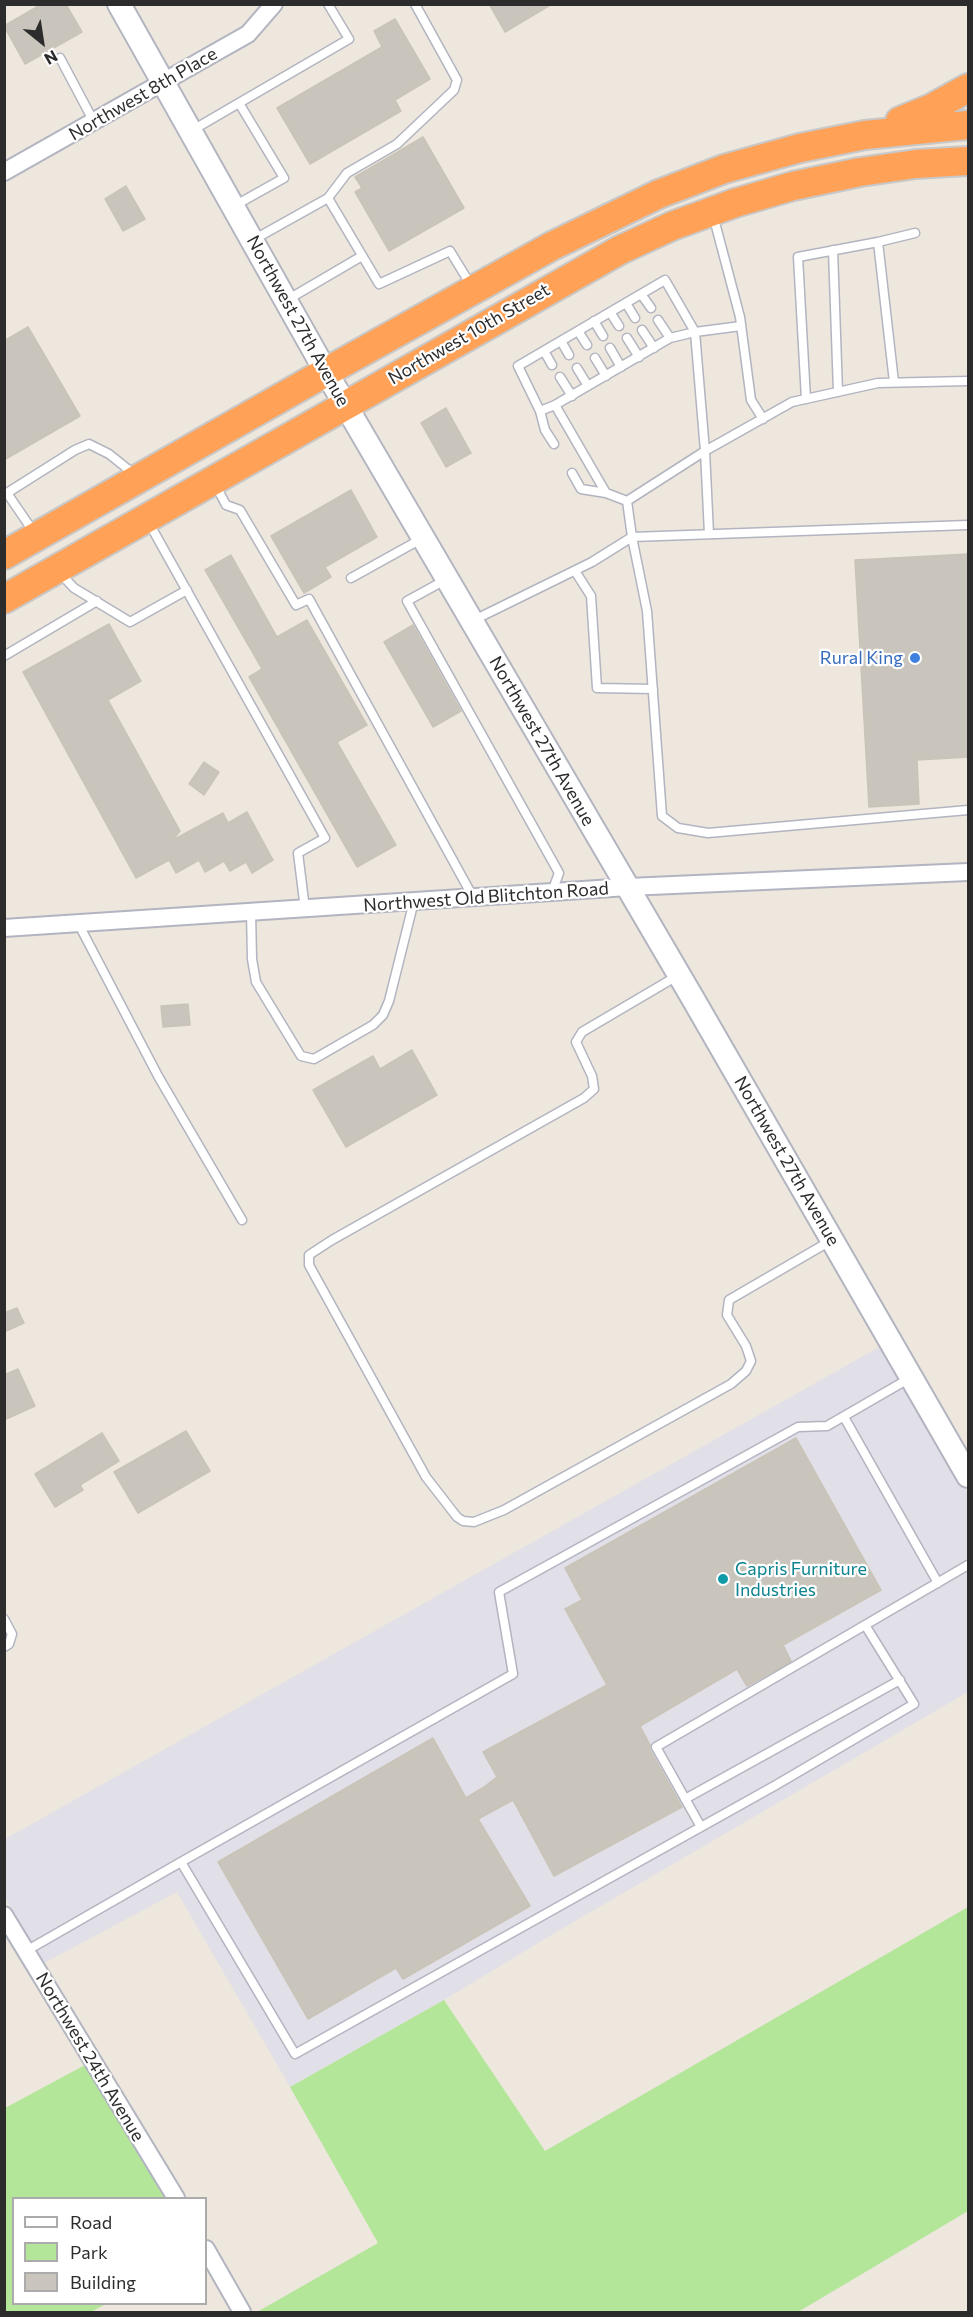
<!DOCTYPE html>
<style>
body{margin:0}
#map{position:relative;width:973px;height:2317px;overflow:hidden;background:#eee7de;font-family:Commissioner,sans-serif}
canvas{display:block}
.frame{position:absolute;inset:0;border:6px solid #2c2c2c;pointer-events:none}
.legend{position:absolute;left:12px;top:2197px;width:195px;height:108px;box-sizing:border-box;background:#fff;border:2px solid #ababab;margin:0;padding:8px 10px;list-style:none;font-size:18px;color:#2c2c2c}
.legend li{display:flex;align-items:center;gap:12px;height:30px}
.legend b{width:30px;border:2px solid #ababab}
.north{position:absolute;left:12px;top:12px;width:60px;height:60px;-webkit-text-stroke:4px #fff;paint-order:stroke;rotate:150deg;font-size:16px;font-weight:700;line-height:24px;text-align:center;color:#2c2c2c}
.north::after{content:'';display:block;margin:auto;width:21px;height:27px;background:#2c2c2c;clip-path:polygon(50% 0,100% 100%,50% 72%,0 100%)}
</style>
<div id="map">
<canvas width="973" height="2317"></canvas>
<div class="frame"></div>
<ul class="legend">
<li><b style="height:8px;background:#fff"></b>Road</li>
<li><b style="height:16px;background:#b3e699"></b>Park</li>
<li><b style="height:16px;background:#c9c5bc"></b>Building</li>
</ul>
<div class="north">N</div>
</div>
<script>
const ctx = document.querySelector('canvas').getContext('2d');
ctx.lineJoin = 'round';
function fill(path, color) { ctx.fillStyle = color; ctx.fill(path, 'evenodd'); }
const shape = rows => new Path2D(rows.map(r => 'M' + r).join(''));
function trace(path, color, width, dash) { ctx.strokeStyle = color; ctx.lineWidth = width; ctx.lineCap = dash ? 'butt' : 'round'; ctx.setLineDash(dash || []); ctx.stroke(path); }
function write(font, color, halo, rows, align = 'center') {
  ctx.font = font + ' Commissioner,sans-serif'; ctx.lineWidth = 4.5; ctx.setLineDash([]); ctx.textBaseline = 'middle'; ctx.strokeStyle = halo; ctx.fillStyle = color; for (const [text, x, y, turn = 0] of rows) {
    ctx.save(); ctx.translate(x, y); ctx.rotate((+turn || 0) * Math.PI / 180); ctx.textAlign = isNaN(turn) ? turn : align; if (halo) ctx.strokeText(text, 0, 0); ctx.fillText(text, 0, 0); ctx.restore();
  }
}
fill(shape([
 [883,1345,968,1494,968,1692,558,1931,444,2000,290,2087,177,1892,44,1963,5,1898,5,1839]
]), '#e1dfe7');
fill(shape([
 [968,1907,968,2211,798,2312,257,2312,378,2243,290,2087,444,2000,545,2151],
 [85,2065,165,2198,14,2198,14,2304,106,2304,91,2312,5,2312,5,2108]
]), '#b3e699');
const building = shape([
 [42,4,66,4,82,32,25,64,4,26,42,4],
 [489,4,552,4,505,32,489,4],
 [395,19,430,79,395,100,401,111,310,164,277,108,382,47,374,31,395,19],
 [423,137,464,208,389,251,355,192,362,188,355,177,423,137],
 [126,186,145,219,123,231,105,199,126,186],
 [28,327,80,416,4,460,4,341,28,327],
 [446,408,471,453,446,467,421,423,446,408],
 [351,490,377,537,325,567,331,577,304,593,271,536,351,490],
 [969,554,969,757,917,760,919,804,869,807,855,560,969,554],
 [231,555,277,637,307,620,367,725,337,742,396,845,357,867,249,677,262,669,205,570,231,555],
 [109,624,141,681,108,700,180,831,173,840,223,813,228,823,247,812,273,860,252,873,246,862,230,871,224,861,205,872,199,860,176,873,169,860,136,878,23,672,109,624],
 [413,625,461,711,433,727,384,642,413,625],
 [204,762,219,772,204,795,189,784,204,762],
 [188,1004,190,1025,163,1027,161,1006,188,1004],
 [412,1050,437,1095,346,1147,313,1090,373,1056,380,1069,412,1050],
 [17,1308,24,1323,4,1332,4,1313,17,1308],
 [18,1369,35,1406,4,1420,4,1375,18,1369],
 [186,1431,210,1471,138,1513,114,1472,186,1431],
 [102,1433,119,1461,80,1485,83,1490,55,1507,35,1474,102,1433],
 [796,1438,881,1590,783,1645,791,1661,783,1666,747,1686,737,1669,640,1726,650,1745,650,1750,682,1807,554,1876,513,1800,478,1819,530,1906,403,1979,396,1968,308,2019,218,1862,433,1738,466,1798,484,1787,497,1777,483,1752,607,1685,565,1609,582,1600,565,1568,796,1438]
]);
fill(building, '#c9c5bc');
trace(building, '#cac3b7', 1.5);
const lane = shape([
 [60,58,94,122],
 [239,103,349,39,328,4],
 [191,131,239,103,284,178,234,206],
 [328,198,379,284,450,251,472,287],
 [713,215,740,317,751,400,763,419],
 [253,240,328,198,347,173,397,144,454,90,457,80,415,4],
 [878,242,915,233],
 [833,250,838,392],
 [641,294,651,308],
 [287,300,362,256],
 [626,303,635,318],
 [610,312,619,326],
 [658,320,670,338],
 [594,321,603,336],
 [642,330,654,348],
 [578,331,587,345],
 [627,338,639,357],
 [561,341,569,355],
 [610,348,621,367],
 [544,351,552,365],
 [595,358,606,376],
 [577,368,588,386],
 [560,377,572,396],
 [806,399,798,257,878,242,894,382],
 [555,405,670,338,695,332,665,280,518,366,540,411,555,405,606,493,627,501],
 [540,411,545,430,554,444],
 [572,473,581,489,606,493],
 [215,484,226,505,240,510,296,605,309,599,473,897],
 [149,523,325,838,298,853,305,909],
 [968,525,632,537,647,611,662,816,678,828,708,833,968,810],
 [35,534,7,493,75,450,89,444,109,454,134,474],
 [709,534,705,451,695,332,741,326],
 [575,571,591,596,597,688,653,689],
 [59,572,74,588,130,622,187,590],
 [351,578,423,538],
 [447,579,407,601,559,873,552,892],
 [472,621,592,562,632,537,627,501,705,451,792,402,878,383,968,381],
 [4,656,97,601],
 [251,912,252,959,256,982,301,1056,314,1059,373,1025,383,1015,389,1001,414,901],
 [78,923,158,1076,242,1220],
 [677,976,582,1032,576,1042,592,1076,594,1089,584,1098,332,1240,309,1255,309,1265,426,1477,457,1517,463,1521,474,1522,504,1510,731,1384,746,1371,751,1361,746,1346,727,1315,729,1300,832,1240],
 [844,1417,938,1583],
 [4,1619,12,1634,9,1644,4,1647],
 [865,1625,914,1704,776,1785,295,2054,181,1862,513,1674,499,1592,798,1427,827,1426,910,1378],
 [685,1799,900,1680],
 [701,1827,656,1747,968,1565],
 [26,1951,181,1862]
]);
const street = shape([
 [4,172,248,34,274,4],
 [4,928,628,887,968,872],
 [4,1915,176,2198],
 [206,2249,242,2312]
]);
const secondary = shape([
 [119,4,326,372,692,997,968,1476]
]);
const highway = shape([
 [900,121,932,108,968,88],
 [4,555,326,372,552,246,659,194,724,169,800,148,865,135,968,125],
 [4,599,620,250,672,226,735,203,793,186,860,172,916,164,968,161]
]);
trace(lane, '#b2b4c0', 11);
trace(street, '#b2b4c0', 20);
trace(secondary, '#b2b4c0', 26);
trace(highway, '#c8c8c8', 32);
trace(lane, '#fff', 8);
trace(street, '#fff', 16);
trace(secondary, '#fff', 22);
trace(highway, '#ffa258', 28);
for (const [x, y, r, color] of [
 [915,658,6,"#3f7fe0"],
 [723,1579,6,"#0f9aa8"]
]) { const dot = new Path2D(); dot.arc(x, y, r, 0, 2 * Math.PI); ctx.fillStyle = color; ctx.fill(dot); trace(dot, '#fff', 2); }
write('18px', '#2c2c2c', '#fff', [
 ["Northwest 8th Place",143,94,-30],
 ["Northwest 27th Avenue",298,321,61],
 ["Northwest 10th Street",469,334,-30],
 ["Northwest 27th Avenue",542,741,60],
 ["Northwest Old Blitchton Road",486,897,-4],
 ["Northwest 27th Avenue",787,1161,60],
 ["Northwest 24th Avenue",90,2057,59]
]);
write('18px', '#366cbe', '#fff', [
 ["Rural King",903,658]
], 'right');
write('18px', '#0d838f', '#fff', [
 ["Capris Furniture",735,1569],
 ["Industries",735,1590]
], 'left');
</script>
